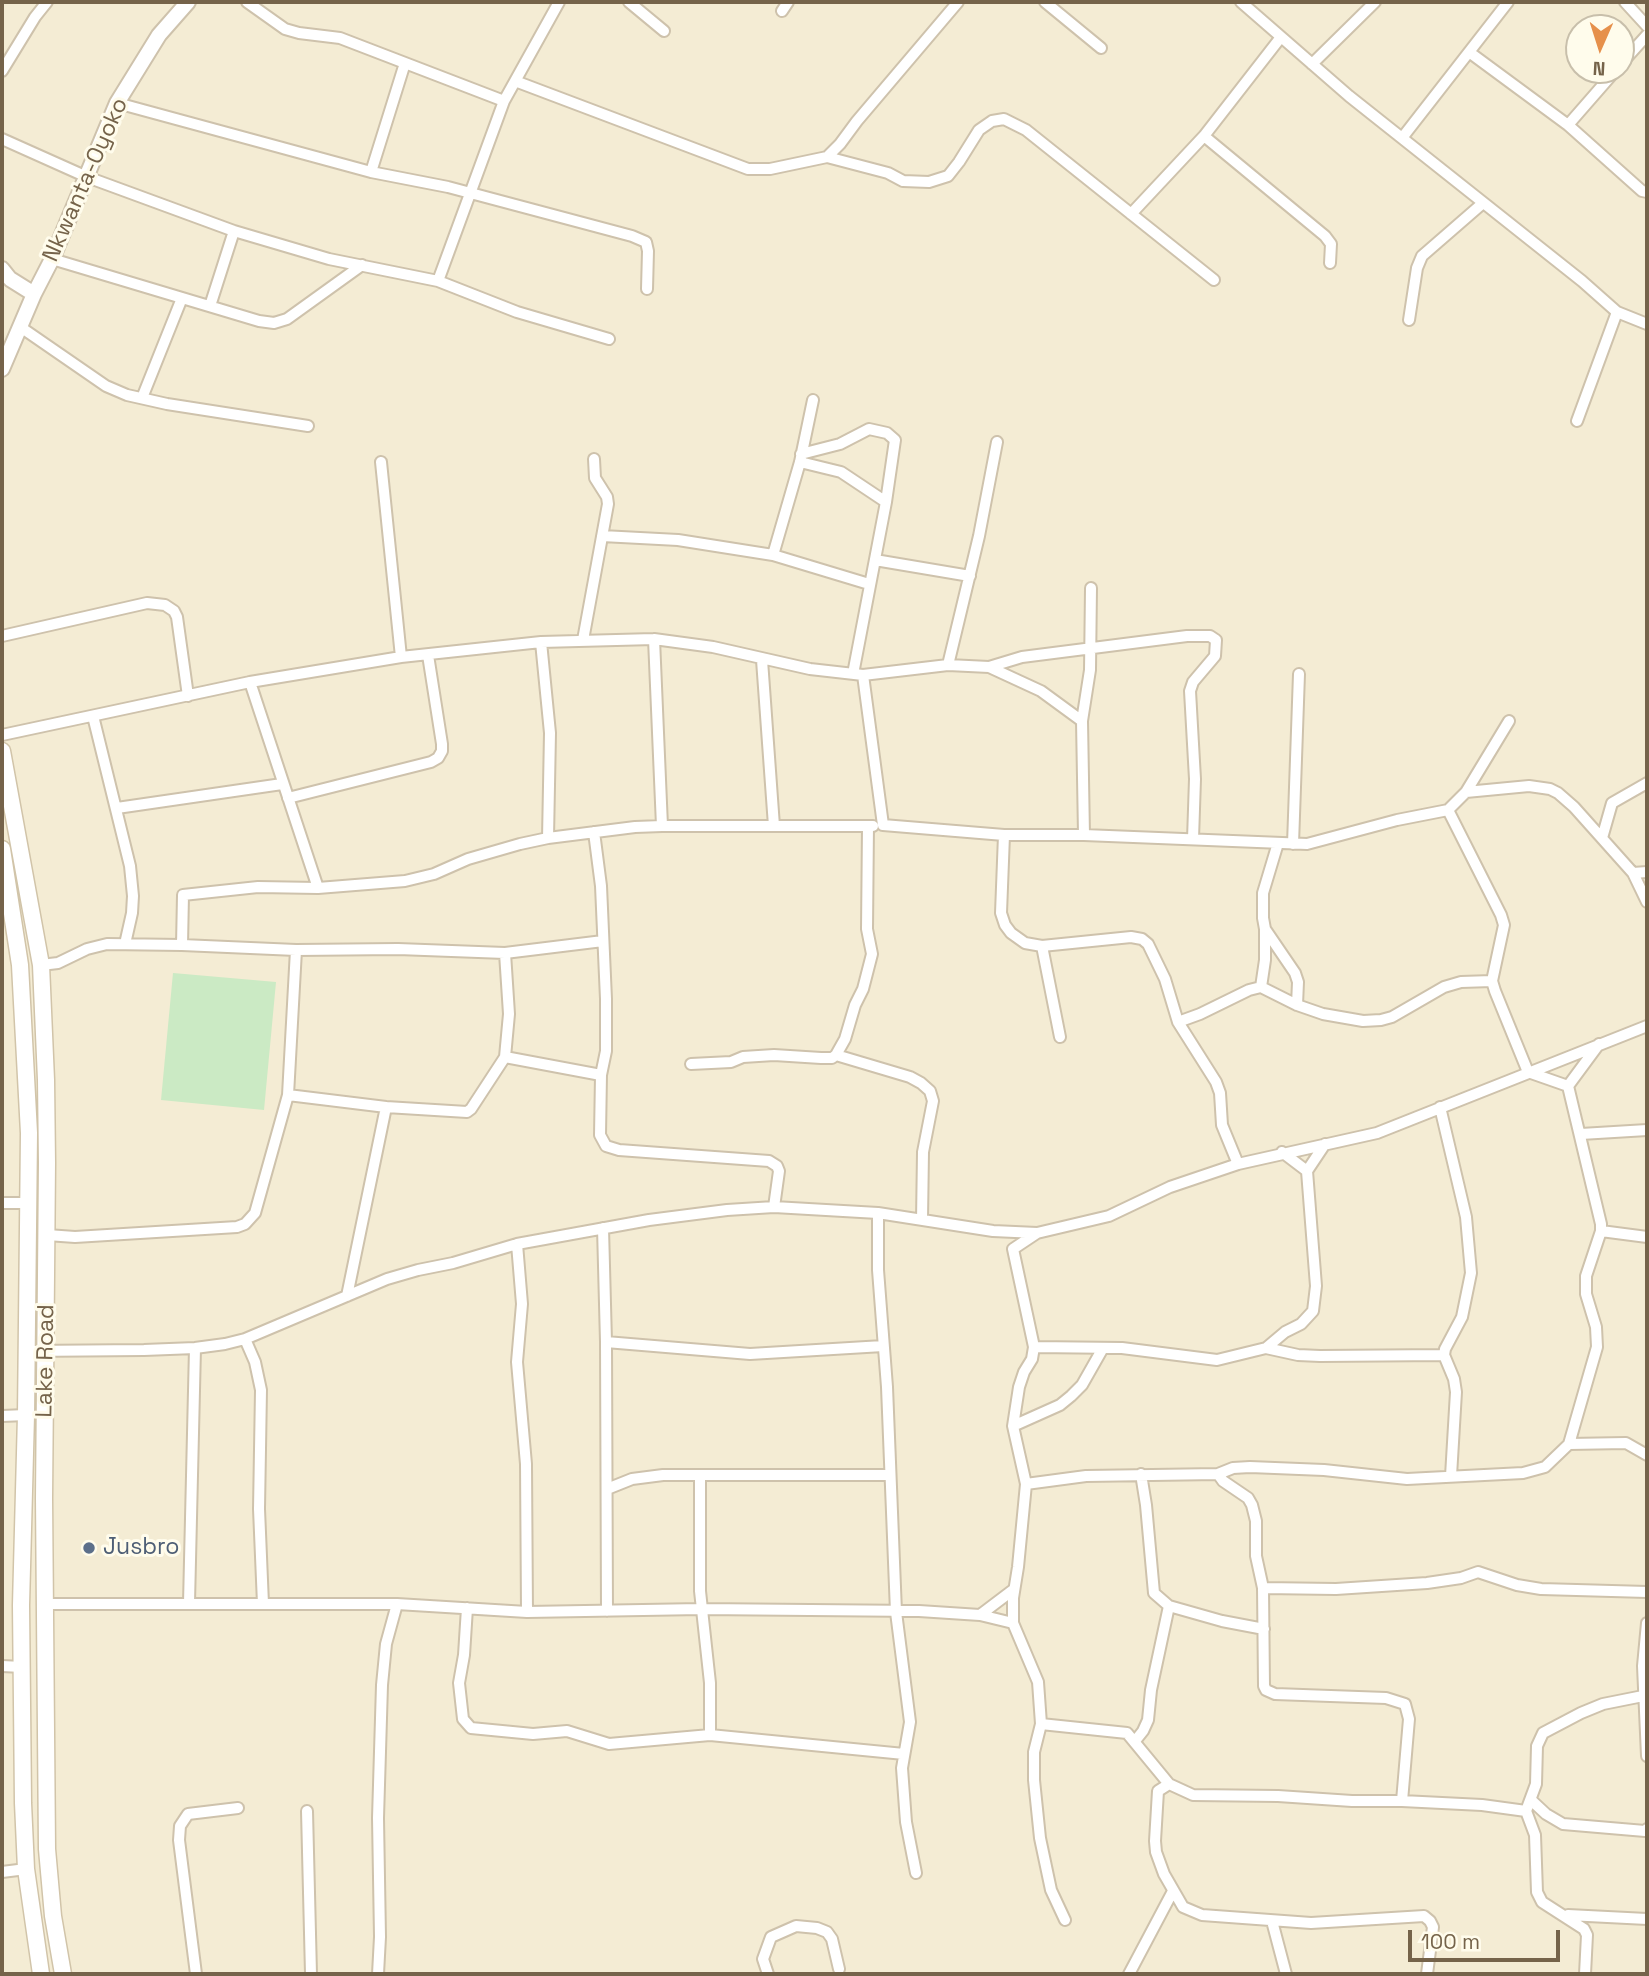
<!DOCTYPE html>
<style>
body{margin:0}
#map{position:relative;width:1649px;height:1976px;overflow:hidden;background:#fcf8e5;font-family:"Space Grotesk",sans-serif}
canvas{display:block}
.frame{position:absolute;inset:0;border:4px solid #75634a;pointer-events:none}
.north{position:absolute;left:1565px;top:14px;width:70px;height:70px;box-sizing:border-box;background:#fffcec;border:2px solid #c8bfab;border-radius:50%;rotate:183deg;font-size:19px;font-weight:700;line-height:28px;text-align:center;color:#75634a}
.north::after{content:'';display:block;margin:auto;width:24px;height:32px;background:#e6904b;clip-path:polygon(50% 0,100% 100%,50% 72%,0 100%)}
.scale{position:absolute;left:1408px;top:1930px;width:152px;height:32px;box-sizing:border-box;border:4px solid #75634a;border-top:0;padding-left:9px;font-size:21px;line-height:24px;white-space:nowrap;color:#75634a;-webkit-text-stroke:5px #fffcec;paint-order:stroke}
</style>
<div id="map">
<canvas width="1649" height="1976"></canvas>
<div class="frame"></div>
<div class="north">N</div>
<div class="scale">100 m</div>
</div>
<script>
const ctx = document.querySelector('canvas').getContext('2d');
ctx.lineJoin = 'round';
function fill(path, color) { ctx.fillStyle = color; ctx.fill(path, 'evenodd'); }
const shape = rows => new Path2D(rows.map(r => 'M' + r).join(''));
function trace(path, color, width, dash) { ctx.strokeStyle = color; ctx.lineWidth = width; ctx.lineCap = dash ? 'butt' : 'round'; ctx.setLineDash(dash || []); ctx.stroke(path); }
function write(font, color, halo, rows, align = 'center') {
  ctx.font = font + ' "Space Grotesk",sans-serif'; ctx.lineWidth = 6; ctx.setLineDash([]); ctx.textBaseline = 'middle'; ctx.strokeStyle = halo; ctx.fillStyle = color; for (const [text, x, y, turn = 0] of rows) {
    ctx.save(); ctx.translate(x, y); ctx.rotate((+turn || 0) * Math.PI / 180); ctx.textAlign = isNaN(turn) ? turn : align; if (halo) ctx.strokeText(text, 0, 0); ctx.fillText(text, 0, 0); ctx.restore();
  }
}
fill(shape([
 [2,2,1647,2,1647,1974,2,1974],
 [1579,28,1621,28,1621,70,1579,70]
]), '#f4ecd4');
fill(shape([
 [173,973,276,982,264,1110,161,1100]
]), '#cbeac4');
const minor = shape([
 [247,2,285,29,299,33,340,38,504,101],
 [629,2,664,31],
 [1045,2,1101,48],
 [1241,2,1349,96,1582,281,1617,312,1647,324],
 [1625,2,1647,26],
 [782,11,788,2],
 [1469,52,1568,125,1642,191,1647,192],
 [1312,64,1375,2],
 [1621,64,1647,35],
 [2,71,35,17,47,2],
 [515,81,748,169,770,169,827,157,888,173,903,181,929,182,948,176,959,162,979,130,992,121,1004,119,1026,130,1214,280],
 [117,103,371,172,448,187,632,236,646,242,648,251,647,289],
 [1568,125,1616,70],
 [1204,136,1325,236,1331,244,1330,263],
 [1402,138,1508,2],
 [2,139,87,177,234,231,329,259,438,281,517,312,609,339],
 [827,157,840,144,857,121,958,2],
 [371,172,405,63],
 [1131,214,1204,136,1281,37],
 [52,259,259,321,274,323,287,319,362,265],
 [438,281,504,101,559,2],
 [210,306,234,231],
 [1409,320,1417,268,1422,256,1483,203],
 [19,326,106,386,127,395,167,404,308,426],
 [142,398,182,298],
 [813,400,800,462,773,555,869,584],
 [1577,421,1617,312],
 [801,454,840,444,869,429,887,433,895,440,886,502,853,674],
 [381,462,401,657],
 [800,462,841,472,886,502],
 [602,536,678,540,773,555],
 [875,560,970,576],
 [2,636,147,603,165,605,174,611,177,617,188,696],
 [583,640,608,504,607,497,595,478,594,459],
 [541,642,550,733,548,838,635,827,662,826,654,639],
 [762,660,774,826],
 [948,665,979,536,997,442],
 [989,667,1022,657,1187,636,1210,636,1216,640,1215,656,1193,682,1190,691,1195,779,1193,839],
 [863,675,948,665,989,667,1041,691,1082,721],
 [250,682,318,888,405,881,434,874,468,859,520,844,548,838],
 [93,716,130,866,133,896,132,913,125,944],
 [2,735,250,682,401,657,541,642,654,639,713,647,810,669,863,675,883,825,1004,835,1084,835,1307,844,1397,820,1448,810,1466,792,1509,721],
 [1466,792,1529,786,1550,789,1558,793,1574,807,1633,873,1647,902],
 [288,798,431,762,438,758,442,751,442,744,428,655],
 [117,808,282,784],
 [662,826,873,826],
 [594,832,601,886,606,999,606,1051,601,1075],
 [1004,835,1001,913,1005,925,1011,933,1025,943,1042,946,1131,937,1142,939,1148,944,1165,979,1178,1022,1216,1082,1220,1093,1222,1125,1238,1164],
 [1084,835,1082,721,1090,670,1091,588],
 [1602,838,1612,803,1647,783],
 [1278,843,1263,893,1263,918,1265,929,1295,973,1298,982,1297,1005],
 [1293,844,1299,674],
 [1633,873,1647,872],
 [182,945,183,895,258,887,318,888],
 [1042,946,1060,1037],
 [296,950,288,1095,386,1107,467,1112,471,1109,505,1057],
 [505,953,603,941],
 [41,965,58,963,87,949,107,944,182,945,296,950,398,949,505,953,509,1014,505,1057,601,1075,600,1135,606,1146,619,1150,769,1161,777,1166,779,1171,774,1207],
 [1261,987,1265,960,1265,929],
 [1178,1022,1200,1014,1249,990,1261,987,1297,1005,1323,1014,1363,1021,1381,1020,1392,1017,1444,987,1461,982,1492,981],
 [836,1055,845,1039,855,1005,863,989,872,954,867,929,868,826],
 [691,1064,731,1062,743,1057,774,1055,821,1058,832,1058,836,1055,910,1077,921,1083,930,1091,933,1101,923,1152,922,1220],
 [1568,1086,1599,1044],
 [1440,1107,1466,1217,1471,1273,1462,1317,1445,1349,1444,1355,1454,1379,1456,1392,1451,1476],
 [1581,1134,1647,1130],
 [1282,1152,1307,1171],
 [2,1203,30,1203],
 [878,1213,993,1231,1037,1233,1109,1216,1170,1187,1238,1164,1377,1133,1647,1026],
 [603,1228,606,1342,607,1611],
 [1601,1231,1647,1237],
 [47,1235,75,1237,237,1227,245,1224,255,1213,288,1095],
 [517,1244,522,1304,517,1362,526,1464,527,1612],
 [347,1296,386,1107],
 [245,1339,255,1362,261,1390,259,1509,263,1604],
 [606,1342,750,1354,883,1346],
 [1034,1347,1122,1348,1217,1360,1266,1348,1298,1355,1320,1356,1444,1355],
 [1266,1348,1285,1332,1301,1324,1313,1311,1316,1286,1307,1171,1325,1144],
 [27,1351,144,1350,195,1348,225,1344,245,1339,387,1279,418,1270,453,1263,517,1244,649,1220,727,1210,774,1207,878,1213,878,1270,887,1387,896,1612,910,1722,902,1768,906,1822,916,1873],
 [2,1416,26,1415],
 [1013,1426,1060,1405,1071,1396,1082,1385,1103,1348],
 [1569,1444,1626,1443,1647,1455],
 [1141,1474,1146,1505,1154,1593,1169,1606,1222,1621,1264,1629],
 [1218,1474,1233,1468,1250,1467,1324,1470,1407,1479,1523,1473,1545,1467,1569,1444,1597,1347,1596,1327,1586,1294,1586,1276,1601,1231,1601,1224,1568,1086,1528,1072,1495,991,1492,981,1504,925,1501,915,1448,810],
 [1026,1484,1013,1426,1019,1387,1024,1372,1032,1359,1034,1347,1013,1249,1037,1233],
 [607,1489,632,1479,663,1475,890,1475],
 [1263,1588,1336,1589,1427,1583,1461,1578,1478,1572,1517,1585,1541,1589,1647,1592],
 [189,1603,195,1348],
 [45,1604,397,1604,527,1612,701,1609,919,1611,980,1615,1013,1623],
 [467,1608,464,1655,459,1683,463,1719,471,1728,533,1734,567,1731,609,1744,710,1735,710,1683,700,1591,700,1475],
 [980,1615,1013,1590],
 [1647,1623,1643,1666,1647,1756],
 [2,1666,22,1667],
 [1041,1724,1034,1752,1034,1780,1040,1838,1051,1890,1065,1920],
 [710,1735,904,1754],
 [1135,1741,1143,1731,1148,1720,1151,1690,1169,1606],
 [1169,1784,1158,1791,1155,1841,1156,1852,1164,1874,1183,1907,1202,1915,1311,1923,1424,1916,1430,1921,1433,1927,1427,1974],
 [1531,1800,1546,1814,1563,1824,1645,1831,1647,1829],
 [1402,1801,1409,1719,1405,1704,1386,1698,1275,1694,1266,1690,1264,1686,1263,1588,1256,1556,1256,1521,1252,1505,1248,1498,1223,1481,1218,1474,1086,1476,1026,1484,1018,1567,1013,1598,1013,1623,1038,1682,1041,1724,1127,1733,1169,1784,1193,1795,1278,1796,1352,1801,1402,1801,1482,1805,1526,1811],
 [307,1811,311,1974],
 [2,1872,26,1869],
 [1568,1915,1647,1919],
 [1272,1921,1286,1974],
 [196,1974,179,1840,180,1826,188,1814,238,1808],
 [378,1974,380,1937,378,1818,382,1685,386,1644,397,1604],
 [768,1974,763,1959,771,1937,796,1926,817,1928,827,1932,832,1939,839,1969],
 [1129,1974,1173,1891],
 [1585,1974,1587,1935,1584,1929,1542,1902,1537,1892,1535,1835,1526,1811,1536,1784,1537,1746,1543,1733,1581,1713,1603,1704,1643,1696]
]);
const tertiary = shape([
 [2,269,10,279,34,294],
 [2,369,34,294,52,259,117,103,159,35,188,2]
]);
const secondary = shape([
 [2,751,41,965,46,1080,47,1163,44,1498,47,1849,53,1916,63,1974],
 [2,849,20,965,29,1133,26,1415,21,1605,23,1803,26,1869,41,1974]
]);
trace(minor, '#cec2ac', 14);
trace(tertiary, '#cec2ac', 18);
trace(secondary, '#d1c4a9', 19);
trace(minor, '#fff', 10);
trace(tertiary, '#fff', 14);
trace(secondary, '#fff', 16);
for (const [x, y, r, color] of [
 [89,1548,7,"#5c6f8a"]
]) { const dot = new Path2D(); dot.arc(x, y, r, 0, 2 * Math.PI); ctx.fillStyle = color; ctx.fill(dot); trace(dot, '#fffcec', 2.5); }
write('23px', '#75634a', '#fffcec', [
 ["Nkwanta-Oyoko",86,180,-66],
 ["Lake Road",46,1361,-89]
]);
write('23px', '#4e5e75', '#fffcec', [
 ["Jusbro",103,1548]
], 'left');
</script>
